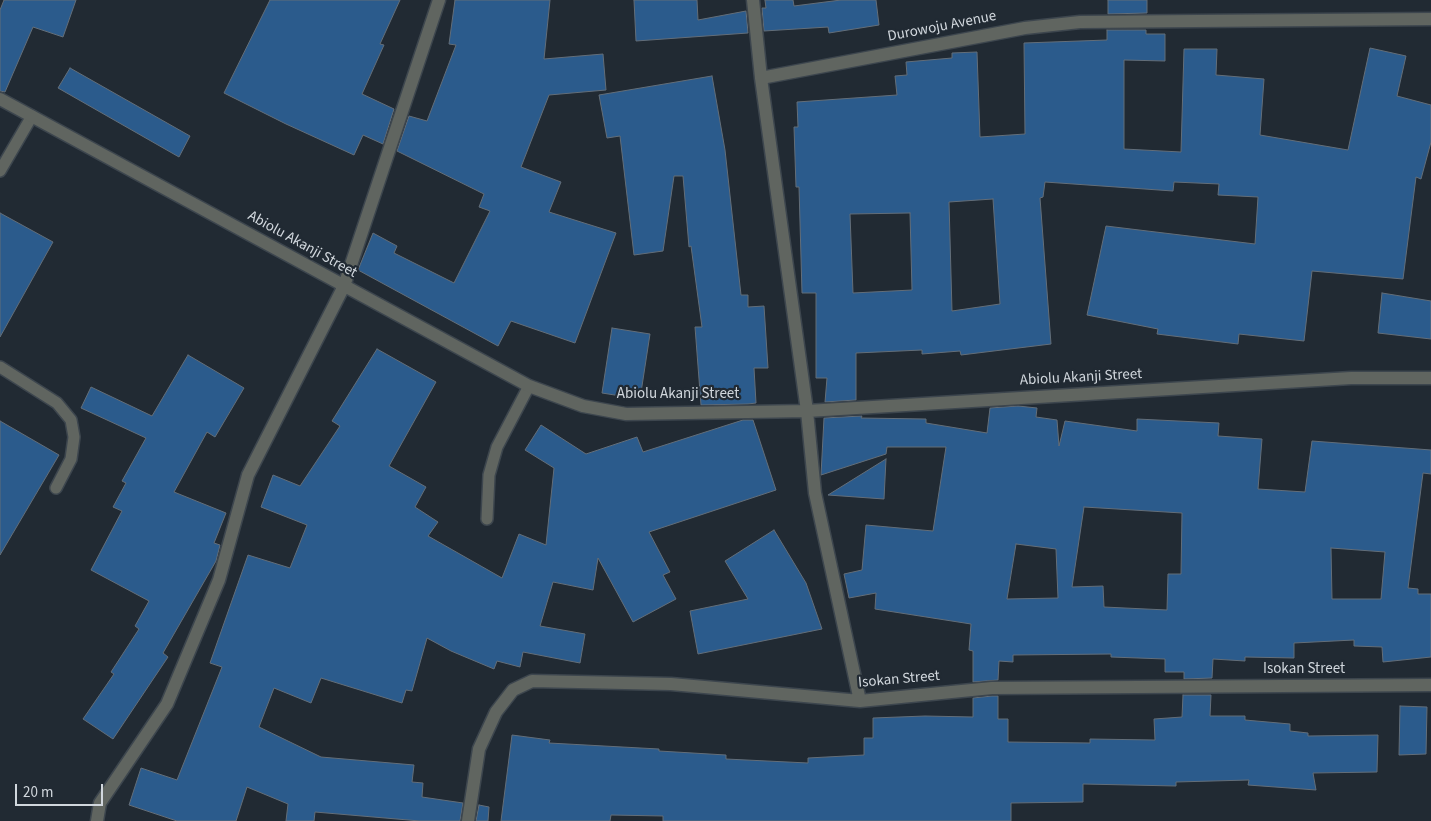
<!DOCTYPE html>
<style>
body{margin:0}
#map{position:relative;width:1431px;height:821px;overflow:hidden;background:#212a33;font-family:"Source Sans 3",sans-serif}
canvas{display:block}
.scale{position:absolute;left:15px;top:784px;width:88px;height:22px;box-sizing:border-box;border:2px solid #d1d7dd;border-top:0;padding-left:6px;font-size:15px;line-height:18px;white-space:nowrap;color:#d1d7dd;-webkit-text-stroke:4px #212a33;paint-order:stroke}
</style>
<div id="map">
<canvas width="1431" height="821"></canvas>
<div class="scale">20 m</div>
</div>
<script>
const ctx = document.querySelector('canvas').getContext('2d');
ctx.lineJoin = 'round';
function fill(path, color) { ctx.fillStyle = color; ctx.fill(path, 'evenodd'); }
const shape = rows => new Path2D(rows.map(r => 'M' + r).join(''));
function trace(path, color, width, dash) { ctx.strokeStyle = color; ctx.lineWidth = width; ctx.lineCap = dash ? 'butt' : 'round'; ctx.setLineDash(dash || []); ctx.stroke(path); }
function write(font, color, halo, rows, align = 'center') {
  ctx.font = font + ' "Source Sans 3",sans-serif'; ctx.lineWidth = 4.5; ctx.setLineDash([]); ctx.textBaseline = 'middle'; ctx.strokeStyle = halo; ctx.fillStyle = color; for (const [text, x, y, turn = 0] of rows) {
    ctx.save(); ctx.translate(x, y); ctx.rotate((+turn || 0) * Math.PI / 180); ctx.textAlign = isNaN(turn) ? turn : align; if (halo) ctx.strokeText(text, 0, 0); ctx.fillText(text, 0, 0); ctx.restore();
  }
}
const building = shape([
 [4,0,76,0,63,37,33,27,5,92,0,91,0,10,4,0],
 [270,0,400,0,380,44,384,45,362,94,394,109,383,144,363,135,354,155,286,124,224,93,270,0],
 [455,0,550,0,544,59,603,54,606,90,549,95,521,167,561,182,549,212,616,233,575,343,511,321,498,346,358,270,373,233,397,246,394,253,454,283,490,211,479,207,484,194,397,151,409,116,427,121,456,45,449,44,455,0],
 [634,0,697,0,698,20,746,11,748,33,636,41,634,0],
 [765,0,793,0,794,6,841,0,876,0,879,25,829,33,828,27,764,31,762,8,766,8,765,0],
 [1108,0,1147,0,1147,13,1108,14,1108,0],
 [1107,30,1146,30,1146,34,1165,34,1165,61,1124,60,1124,149,1181,152,1184,49,1217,49,1216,75,1264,79,1260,135,1348,150,1370,48,1406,56,1397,96,1431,105,1431,142,1421,179,1416,177,1403,279,1312,271,1304,341,1239,334,1238,344,1157,334,1158,329,1087,315,1106,226,1255,244,1258,197,1218,195,1219,184,1174,182,1173,191,1045,182,1043,197,1040,198,1051,344,961,355,960,351,922,354,922,350,856,353,856,400,825,402,827,378,816,378,816,293,802,293,799,187,796,187,794,127,798,127,797,102,897,95,895,76,907,75,906,62,952,58,952,53,977,52,980,137,1025,134,1024,43,1107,40,1107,30],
 [993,199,1000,304,952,311,949,202,993,199],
 [910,213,912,290,853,293,850,214,910,213],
 [70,68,190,136,179,157,58,88,70,68],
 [712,76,725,150,741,295,748,295,748,307,764,306,768,368,754,368,756,403,748,404,701,405,695,327,702,327,691,246,689,247,683,176,674,176,663,251,634,255,620,136,607,138,599,95,712,76],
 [0,213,53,242,0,337,0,213],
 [1382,293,1431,301,1431,339,1378,333,1382,293],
 [612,328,650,334,640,399,602,393,612,328],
 [377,349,436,382,389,466,426,487,415,507,438,522,428,536,502,578,519,534,546,545,554,468,525,450,541,425,586,454,637,437,643,452,743,420,753,420,776,490,649,532,670,572,663,575,676,599,633,622,598,558,593,590,553,582,540,626,585,634,580,663,523,652,520,667,497,661,494,669,451,651,427,638,412,691,406,690,402,703,321,678,311,703,274,688,259,727,321,757,414,765,412,782,423,783,422,797,463,803,460,821,420,821,315,812,314,821,286,821,288,804,247,787,236,821,177,821,129,805,141,768,177,780,222,667,210,663,248,555,290,568,307,525,261,507,273,475,300,486,340,426,332,421,377,349],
 [188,355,244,388,215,437,207,432,174,492,226,513,214,543,220,545,216,561,163,653,168,657,113,739,83,719,114,674,111,672,139,629,135,626,149,601,91,570,122,511,113,507,126,483,122,481,146,438,81,408,91,387,152,416,188,355],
 [1018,406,1037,408,1036,417,1057,420,1059,446,1065,421,1137,431,1137,419,1219,423,1218,436,1262,439,1258,489,1305,492,1312,441,1431,450,1431,474,1423,473,1408,588,1418,589,1418,594,1431,594,1431,657,1383,662,1382,647,1354,646,1354,640,1294,643,1294,658,1245,657,1245,661,1213,659,1212,678,1184,679,1184,672,1165,672,1165,659,1111,657,1111,654,1013,655,1013,662,999,661,998,680,973,682,973,651,969,650,971,624,875,609,876,593,849,598,844,574,862,570,866,525,933,531,946,447,887,447,886,454,821,475,824,418,862,416,861,418,926,419,926,423,987,433,990,408,1018,406],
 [1084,507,1182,513,1181,574,1168,574,1167,610,1104,607,1103,586,1072,587,1084,507],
 [1016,544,1056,549,1058,598,1007,599,1016,544],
 [1331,548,1385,552,1381,599,1332,599,1331,548],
 [0,421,59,455,0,555,0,421],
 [886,459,884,499,828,495,886,459],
 [774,530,806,583,822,629,698,654,690,611,748,599,725,561,774,530],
 [1183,695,1211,695,1210,716,1245,716,1245,720,1290,724,1290,731,1308,733,1308,736,1378,735,1377,772,1313,773,1316,790,1248,785,1249,780,1176,782,1176,786,1083,784,1083,802,1011,803,1011,821,663,821,663,816,611,815,610,821,501,821,512,735,550,740,549,743,659,749,659,751,726,755,726,759,808,763,808,758,864,755,864,738,873,738,873,718,925,716,973,717,973,698,992,696,998,696,998,719,1008,719,1008,742,1090,743,1090,739,1155,740,1154,719,1182,717,1183,695],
 [1400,706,1427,707,1426,754,1399,755,1400,706],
 [479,805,489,807,488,821,476,821,479,805]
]);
fill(building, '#2b5b8c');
trace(building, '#636e79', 1);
const lane = shape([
 [0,171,32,116],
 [0,367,57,403,71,420,74,437,71,459,56,488],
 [487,519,489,475,497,447,529,386]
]);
const street = shape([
 [753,0,761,78,807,411,815,493,860,701],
 [761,78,1025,28,1080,22,1431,19],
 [0,99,529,386,583,406,626,414,807,411,1351,378,1431,378],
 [97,821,100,803,167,704,219,580,248,475,344,286,439,0],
 [468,821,479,749,496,712,513,690,532,681,671,684,860,701,992,688,1431,685]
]);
trace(lane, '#3d464e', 14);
trace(street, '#3d464e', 15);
trace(lane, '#606560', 11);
trace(street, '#606560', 12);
write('15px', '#d1d7dd', '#212a33', [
 ["Durowoju Avenue",942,27,-11],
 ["Abiolu Akanji Street",302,245,29],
 ["Abiolu Akanji Street",1081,378,-3],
 ["Abiolu Akanji Street",678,395],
 ["Isokan Street",1304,670],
 ["Isokan Street",899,680,-5]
]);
</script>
